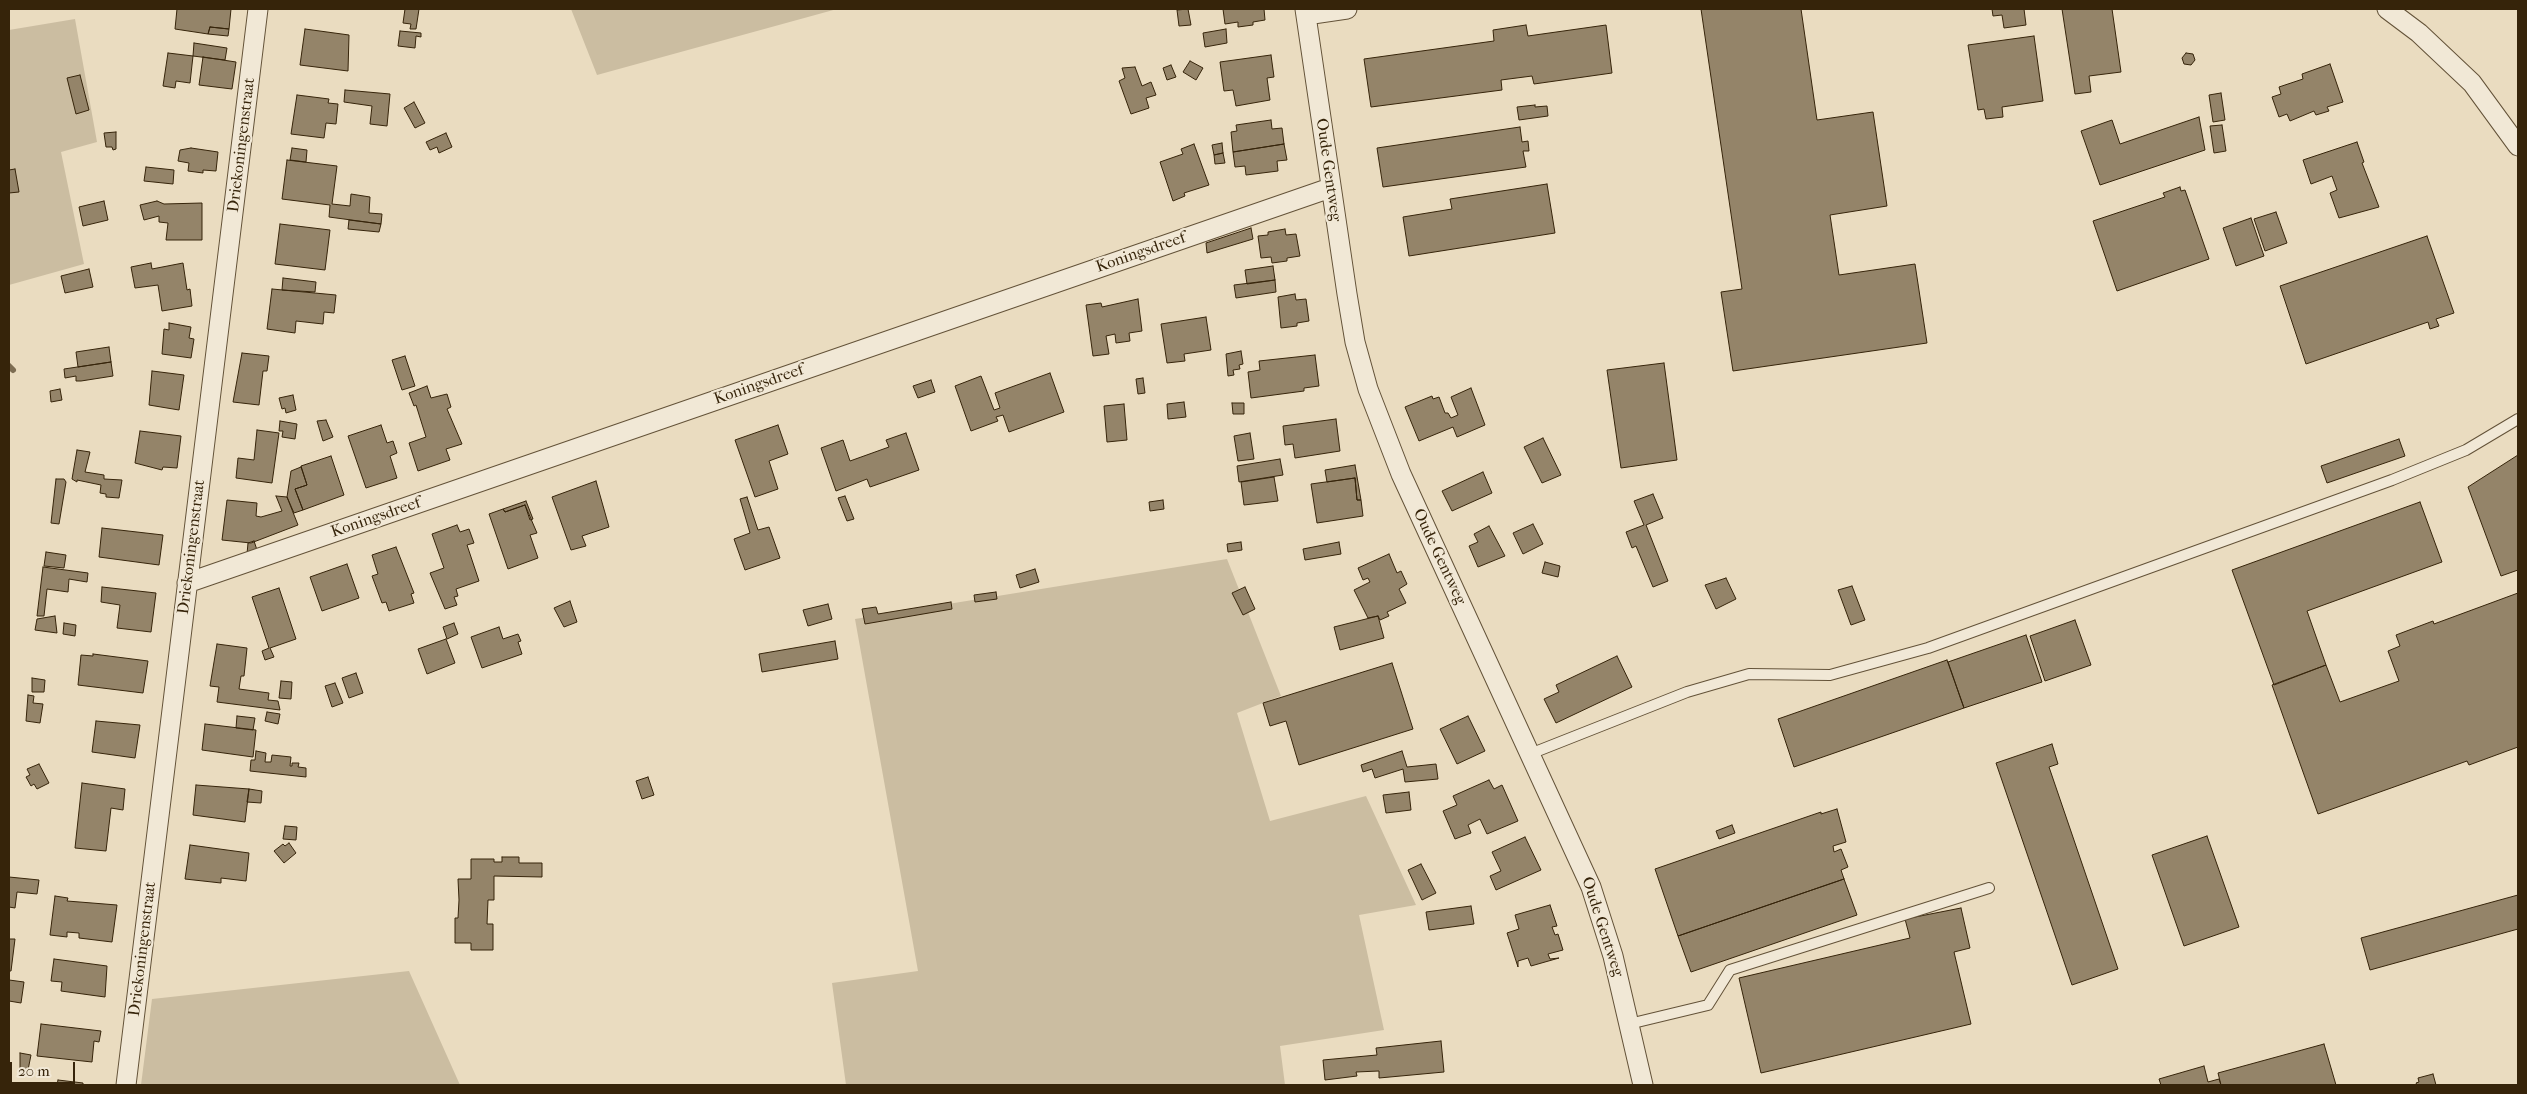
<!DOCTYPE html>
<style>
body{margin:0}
#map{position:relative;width:2527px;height:1094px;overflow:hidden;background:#eadcc0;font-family:"IM FELL French Canon",serif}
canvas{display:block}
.frame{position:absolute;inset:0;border:10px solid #36240a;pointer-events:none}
.scale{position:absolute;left:10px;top:1062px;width:65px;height:22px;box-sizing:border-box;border:2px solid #36240a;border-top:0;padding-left:6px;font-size:15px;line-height:18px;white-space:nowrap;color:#36240a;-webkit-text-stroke:4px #f1e8d6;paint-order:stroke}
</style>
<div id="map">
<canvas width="2527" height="1094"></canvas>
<div class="frame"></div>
<div class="scale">20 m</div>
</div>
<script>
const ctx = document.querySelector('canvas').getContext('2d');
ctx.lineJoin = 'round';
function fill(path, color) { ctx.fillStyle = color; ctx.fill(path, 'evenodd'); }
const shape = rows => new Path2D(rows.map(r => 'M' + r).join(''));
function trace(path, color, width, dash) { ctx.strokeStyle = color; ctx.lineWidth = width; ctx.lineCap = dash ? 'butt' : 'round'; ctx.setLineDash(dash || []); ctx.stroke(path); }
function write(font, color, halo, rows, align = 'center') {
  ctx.font = font + ' "IM FELL French Canon",serif'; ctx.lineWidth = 4.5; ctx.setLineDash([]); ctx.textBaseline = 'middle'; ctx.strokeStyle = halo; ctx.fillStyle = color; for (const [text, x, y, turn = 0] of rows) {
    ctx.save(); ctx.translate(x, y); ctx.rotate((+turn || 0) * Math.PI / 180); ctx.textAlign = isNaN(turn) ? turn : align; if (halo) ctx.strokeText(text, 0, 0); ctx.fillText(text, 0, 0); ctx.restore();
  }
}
fill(shape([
 [571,9,837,9,597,75],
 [75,19,97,142,61,152,84,264,9,285,9,30],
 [1227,559,1281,696,1237,713,1270,821,1366,796,1416,905,1359,915,1384,1030,1280,1046,1285,1085,846,1085,832,983,918,971,855,619],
 [409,971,460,1085,141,1085,152,999]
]), '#cbbda1');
trace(shape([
 [9,366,13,370]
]), '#7d6d52', 6);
const building = shape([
 [177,9,231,9,229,29,210,27,208,34,175,29,177,9],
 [405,9,419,9,416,29,410,29,411,24,403,23,405,9],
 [1188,9,1191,25,1179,26,1177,10,1188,9],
 [1223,9,1264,9,1265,20,1253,22,1253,25,1238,27,1238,22,1225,24,1223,9],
 [1701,9,1801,9,1817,120,1873,112,1887,206,1830,215,1839,275,1915,264,1927,343,1733,371,1721,292,1742,289,1701,9],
 [1992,9,2024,9,2026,25,2004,28,2002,15,1993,16,1992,9],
 [2062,9,2112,9,2121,72,2089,76,2091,92,2075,94,2062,9],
 [1526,25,1528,36,1606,25,1612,73,1534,84,1532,76,1501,80,1502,90,1371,107,1364,59,1494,41,1493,30,1526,25],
 [210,27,229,29,228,36,208,34,210,27],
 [305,29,349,35,348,71,300,65,305,29],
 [1226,29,1227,43,1205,47,1203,33,1226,29],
 [400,31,421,33,421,37,416,36,415,48,398,46,400,31],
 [2034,36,2043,101,2002,107,2003,117,1986,119,1984,109,1978,110,1968,45,2034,36],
 [194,43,227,48,225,60,193,56,194,43],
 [168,53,193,56,190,83,176,81,175,88,163,86,168,53],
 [2186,53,2193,54,2195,60,2191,65,2184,64,2182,58,2186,53],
 [1271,55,1274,77,1267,78,1270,100,1236,106,1233,90,1224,91,1220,62,1271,55],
 [203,57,236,62,232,89,199,85,203,57],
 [1190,61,1203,68,1196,80,1183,72,1190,61],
 [2330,64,2343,102,2327,107,2329,111,2316,115,2314,111,2290,121,2287,114,2279,117,2272,97,2281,94,2279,87,2303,79,2302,74,2330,64],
 [1171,65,1176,77,1167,80,1163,68,1171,65],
 [1135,67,1142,86,1151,82,1156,95,1146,98,1149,108,1131,114,1119,81,1125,78,1122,68,1135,67],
 [80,75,89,110,76,114,67,78,80,75],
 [345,90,390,94,387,126,370,124,372,106,344,102,345,90],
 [2221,93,2225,120,2213,122,2209,95,2221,93],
 [297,95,329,99,328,103,338,104,336,124,326,123,324,138,291,134,297,95],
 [414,102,425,123,415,128,404,108,414,102],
 [1535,105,1535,107,1547,106,1548,116,1519,120,1517,107,1535,105],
 [2199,117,2205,150,2100,185,2081,131,2112,120,2120,144,2199,117],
 [1271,120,1272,129,1282,128,1284,144,1233,152,1231,132,1237,131,1236,125,1271,120],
 [2222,125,2226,151,2214,153,2210,126,2222,125],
 [1520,127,1522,142,1528,141,1529,151,1523,151,1526,167,1383,187,1377,148,1520,127],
 [116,132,116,149,113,150,112,147,106,147,104,133,116,132],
 [446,133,452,147,439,153,437,147,430,150,426,142,446,133],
 [2357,142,2364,162,2362,163,2379,207,2339,218,2330,193,2337,190,2332,176,2311,184,2303,160,2357,142],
 [1222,143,1223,153,1214,155,1212,145,1222,143],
 [1194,144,1209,185,1184,193,1185,196,1173,201,1160,162,1183,154,1181,149,1194,144],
 [1284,144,1287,160,1277,161,1278,171,1246,175,1245,166,1235,167,1233,152,1284,144],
 [191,148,218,152,216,171,203,170,203,173,188,171,189,163,178,161,180,150,191,148],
 [292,148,307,150,306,162,290,160,292,148],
 [1223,153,1225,163,1215,164,1214,155,1223,153],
 [287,160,337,166,332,204,350,206,351,194,370,197,369,213,382,214,381,224,329,217,330,205,282,199,287,160],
 [146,167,174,170,173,184,144,181,146,167],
 [15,169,19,192,9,193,9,170,15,169],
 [1547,184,1555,233,1409,256,1403,217,1452,209,1450,199,1547,184],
 [2180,187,2181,191,2185,190,2209,259,2117,291,2093,221,2165,197,2163,193,2180,187],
 [104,201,108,220,83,226,79,207,104,201],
 [157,201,164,204,202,203,202,240,166,240,168,223,159,222,159,216,144,220,140,205,157,201],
 [2276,212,2287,243,2265,251,2254,219,2276,212],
 [2251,218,2264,256,2236,266,2223,228,2251,218],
 [349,220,381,224,379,232,348,229,349,220],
 [280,224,330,230,325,270,275,264,280,224],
 [1251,228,1253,239,1207,253,1206,243,1251,228],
 [1285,229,1286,235,1296,234,1300,256,1287,258,1287,261,1272,263,1271,257,1261,258,1258,236,1268,235,1268,232,1285,229],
 [2427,236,2454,313,2436,319,2439,326,2430,329,2428,322,2306,364,2280,286,2427,236],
 [151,263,152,269,183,263,187,290,190,289,192,306,162,311,158,285,135,288,131,267,151,263],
 [1273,266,1275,280,1247,284,1245,270,1273,266],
 [89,269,93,287,65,293,61,276,89,269],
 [283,278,316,282,315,292,282,290,283,278],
 [1275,280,1276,292,1236,298,1234,285,1275,280],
 [272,289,336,295,334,313,324,312,323,324,296,321,295,333,267,329,272,289],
 [1295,294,1296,300,1306,299,1309,321,1297,323,1297,326,1281,328,1278,297,1295,294],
 [1138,299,1142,331,1129,333,1130,341,1116,343,1115,334,1106,336,1109,354,1093,356,1086,305,1101,303,1102,307,1138,299],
 [1206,317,1211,350,1184,354,1185,361,1167,363,1161,324,1206,317],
 [169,323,191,327,189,338,194,339,191,358,162,354,164,329,169,330,169,323],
 [109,347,111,362,78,367,76,352,109,347],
 [1241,351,1243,364,1239,365,1240,369,1233,370,1234,375,1228,376,1226,354,1241,351],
 [242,353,269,356,267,371,263,371,259,405,233,402,242,353],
 [1315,355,1319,386,1304,388,1304,391,1251,398,1248,372,1260,370,1259,361,1315,355],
 [405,356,415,386,402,390,392,360,405,356],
 [111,362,113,376,81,381,76,381,76,376,65,378,64,369,111,362],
 [1664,363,1677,460,1621,468,1607,370,1664,363],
 [152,371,184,375,179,410,149,405,152,371],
 [1050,373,1064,412,1009,432,1003,415,996,417,998,421,971,431,955,386,981,376,994,410,1000,408,995,393,1050,373],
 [1143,378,1145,393,1138,394,1136,379,1143,378],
 [931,380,935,392,918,398,913,386,931,380],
 [427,386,431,398,447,394,451,407,447,409,462,444,446,449,450,460,418,471,409,443,426,437,416,405,414,406,409,393,427,386],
 [1471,388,1485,425,1457,437,1453,427,1419,441,1405,407,1432,396,1433,399,1439,397,1445,413,1448,413,1451,418,1458,415,1451,397,1471,388],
 [60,389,62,400,51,402,50,391,60,389],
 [293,395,296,410,286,413,285,408,282,409,279,398,293,395],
 [1184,402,1186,417,1168,419,1167,404,1184,402],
 [1232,403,1244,403,1244,414,1233,414,1232,403],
 [1124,404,1127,440,1107,442,1104,406,1124,404],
 [1336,419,1340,451,1295,458,1293,444,1285,445,1283,426,1336,419],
 [326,420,333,437,323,441,317,421,326,420],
 [280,421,297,424,295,439,282,437,283,431,279,431,280,421],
 [381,425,387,443,393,441,397,453,390,456,397,478,366,488,348,436,381,425],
 [778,425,788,454,769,461,778,489,755,497,735,440,778,425],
 [257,430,279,433,272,483,236,478,238,458,254,460,257,430],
 [140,431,181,436,177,468,163,467,162,470,135,463,140,431],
 [906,433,919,470,870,487,867,479,836,491,821,448,843,440,850,461,889,447,886,440,906,433],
 [1250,433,1254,459,1238,461,1234,436,1250,433],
 [1543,438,1561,475,1542,483,1524,447,1543,438],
 [2399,439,2405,456,2327,483,2321,466,2399,439],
 [77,450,90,452,85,472,104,475,104,479,122,480,119,498,106,497,106,494,100,493,101,485,77,480,77,482,72,479,77,450],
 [2518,455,2518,570,2501,576,2468,487,2518,455],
 [331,456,344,495,303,510,295,489,307,485,301,466,331,456],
 [1280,459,1283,475,1239,482,1237,466,1280,459],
 [1355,465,1361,500,1357,500,1355,478,1327,482,1325,470,1355,465],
 [301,467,307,485,295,489,303,510,294,513,287,497,291,471,301,467],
 [1483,472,1492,493,1452,511,1442,491,1483,472],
 [1274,477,1278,501,1244,505,1241,482,1274,477],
 [1355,478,1357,500,1361,500,1363,516,1317,523,1311,484,1355,478],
 [56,479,64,479,66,482,59,524,51,523,56,479],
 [596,481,609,527,582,536,586,546,571,550,552,497,596,481],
 [1653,494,1663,518,1646,525,1668,581,1653,587,1636,546,1632,548,1626,532,1644,525,1634,501,1653,494],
 [276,496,287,497,298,525,251,543,222,540,227,500,257,503,256,516,261,517,282,511,276,496],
 [845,496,854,519,847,521,838,498,845,496],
 [747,497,758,530,769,527,780,558,745,570,734,539,750,533,740,499,747,497],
 [1163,500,1164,509,1150,511,1149,502,1163,500],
 [526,501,533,519,530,520,525,505,505,512,503,509,526,501],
 [2420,502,2442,562,2307,611,2326,665,2274,685,2232,570,2420,502],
 [525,505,537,533,530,535,538,558,508,569,489,514,503,509,505,512,525,505],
 [1533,524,1543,544,1523,554,1513,533,1533,524],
 [457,525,460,532,469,529,474,543,467,545,479,581,456,589,458,596,454,597,457,605,445,609,430,573,444,568,432,534,457,525],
 [1489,526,1505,556,1478,567,1469,546,1478,542,1474,534,1489,526],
 [102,528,163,535,159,565,99,557,102,528],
 [254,541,257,550,247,554,248,543,254,541],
 [1241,542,1242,550,1228,552,1227,544,1241,542],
 [1339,542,1341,554,1305,560,1303,549,1339,542],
 [396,547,414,593,411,594,414,603,389,611,386,602,382,603,372,576,378,574,372,555,396,547],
 [46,552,66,555,64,568,44,566,46,552],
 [1389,554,1397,573,1401,571,1407,584,1399,589,1406,603,1387,612,1389,616,1380,620,1378,616,1368,618,1354,590,1370,582,1368,578,1363,580,1358,568,1389,554],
 [1545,562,1560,566,1558,577,1542,573,1545,562],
 [347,564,359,598,322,611,310,577,347,564],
 [43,567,88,573,87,582,69,579,68,592,47,589,44,616,37,616,43,567],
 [1035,569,1039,582,1020,588,1016,575,1035,569],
 [1726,578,1736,599,1716,609,1705,585,1726,578],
 [1852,586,1865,620,1851,625,1838,590,1852,586],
 [102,587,156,593,151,632,117,628,120,605,101,602,102,587],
 [1245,587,1255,609,1243,615,1232,593,1245,587],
 [279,588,296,639,270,648,274,657,265,660,262,651,269,648,252,597,279,588],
 [996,592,997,599,975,602,974,595,996,592],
 [2518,593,2518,747,2469,765,2467,761,2318,814,2272,685,2326,665,2340,702,2399,681,2388,651,2400,646,2396,635,2433,621,2434,624,2518,593],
 [570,601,577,622,564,627,554,608,570,601],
 [951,602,952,609,865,624,862,609,876,607,878,614,951,602],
 [828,604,832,619,808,626,803,610,828,604],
 [55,616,57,633,35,630,37,619,55,616],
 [1378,616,1384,638,1340,650,1334,627,1378,616],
 [2075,620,2091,665,2045,681,2030,636,2075,620],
 [64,623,76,625,75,636,63,634,64,623],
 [454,623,458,634,447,639,443,627,454,623],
 [499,627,503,639,518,634,521,641,518,642,522,654,482,668,471,637,499,627],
 [2026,635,2042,682,1964,708,1948,662,2026,635],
 [446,639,455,663,427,674,418,649,446,639],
 [835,641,838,659,762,672,759,654,835,641],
 [217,644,247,648,244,676,241,676,239,689,269,693,268,700,278,701,280,710,217,702,219,687,210,686,217,644],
 [93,654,148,661,143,693,78,685,81,655,93,656,93,654],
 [1617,656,1632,687,1556,723,1544,699,1559,692,1556,685,1617,656],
 [1947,660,1964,708,1794,767,1778,719,1947,660],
 [1392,663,1413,729,1299,765,1286,721,1270,726,1263,703,1392,663],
 [356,673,363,693,349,698,342,678,356,673],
 [32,678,45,680,44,692,32,692,32,678],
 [281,681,292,682,291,699,279,698,281,681],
 [335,683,343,703,332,707,325,686,335,683],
 [28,695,34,696,33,703,43,704,40,723,26,721,28,695],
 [267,712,280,714,278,724,265,721,267,712],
 [237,716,255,718,253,730,236,728,237,716],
 [1468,716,1485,751,1457,764,1440,729,1468,716],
 [96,721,140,725,135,758,92,752,96,721],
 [205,724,256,730,253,757,202,750,205,724],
 [2052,744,2058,764,2049,767,2118,969,2072,985,1996,763,2052,744],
 [256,751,266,753,265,762,271,762,272,755,291,757,290,766,292,766,292,763,299,763,298,767,306,768,306,777,250,771,251,760,255,760,256,751],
 [1402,751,1407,767,1436,764,1438,779,1405,782,1403,769,1375,778,1372,769,1363,772,1361,765,1402,751],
 [39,764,49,783,37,789,34,784,31,786,26,777,30,775,27,769,39,764],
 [648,777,654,795,642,799,636,781,648,777],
 [1489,780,1494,789,1502,785,1518,821,1487,834,1480,819,1468,825,1471,833,1455,839,1443,811,1457,805,1453,796,1489,780],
 [82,783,125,789,123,810,111,808,106,851,75,848,82,783],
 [196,785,249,789,245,822,193,815,196,785],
 [249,789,262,791,261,803,247,802,249,789],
 [1409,792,1411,810,1386,813,1383,795,1409,792],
 [1837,809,1846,842,1833,846,1834,852,1841,849,1848,867,1841,870,1844,879,1678,936,1655,869,1821,812,1821,814,1837,809],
 [1732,825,1735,833,1719,839,1716,831,1732,825],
 [285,826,297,827,296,840,283,839,285,826],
 [2207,836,2239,927,2184,946,2152,855,2207,836],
 [1525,837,1541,870,1496,890,1490,876,1501,871,1492,852,1525,837],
 [289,843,296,853,284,863,274,851,283,844,285,846,289,843],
 [190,845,249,853,246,881,221,878,221,883,185,879,190,845],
 [502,857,519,857,519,863,542,863,542,877,494,876,494,900,488,900,487,924,493,924,493,950,471,950,471,943,455,943,455,918,458,918,459,900,458,879,471,879,471,859,494,859,494,862,502,862,502,857],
 [1421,864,1436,893,1422,900,1408,870,1421,864],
 [9,877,39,880,37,894,17,892,15,908,9,907,9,877],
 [1844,879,1857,915,1691,972,1678,936,1844,879],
 [2518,895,2518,929,2370,970,2361,938,2518,895],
 [55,896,68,898,67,901,117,905,112,942,79,938,79,933,67,932,67,937,50,935,55,896],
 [1550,905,1557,926,1552,927,1555,935,1558,934,1563,950,1548,954,1550,959,1559,958,1531,966,1528,958,1518,961,1518,967,1507,933,1519,929,1515,915,1550,905],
 [1471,906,1474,924,1429,930,1426,912,1471,906],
 [1961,908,1970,948,1954,952,1971,1024,1761,1073,1739,978,1910,938,1905,919,1961,908],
 [9,939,15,939,11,971,9,971,9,939],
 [54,959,107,966,105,997,61,991,62,982,51,981,54,959],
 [9,980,24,982,21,1003,9,1001,9,980],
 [41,1024,101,1031,99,1042,94,1041,92,1062,37,1056,41,1024],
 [1441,1041,1444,1072,1379,1078,1379,1071,1356,1072,1357,1076,1325,1080,1323,1060,1377,1055,1376,1048,1441,1041],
 [2324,1044,2336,1085,2221,1085,2218,1073,2324,1044],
 [20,1053,31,1055,28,1070,20,1069,20,1053],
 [2204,1066,2208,1082,2219,1079,2221,1085,2161,1085,2159,1079,2204,1066],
 [2433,1074,2436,1085,2417,1085,2416,1083,2419,1082,2418,1078,2433,1074],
 [58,1080,83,1083,83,1085,57,1085,58,1080]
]);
fill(building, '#948469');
trace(building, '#36240a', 1);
const lane = shape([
 [1530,754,1687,692,1749,674,1830,675,1928,648,2392,480,2466,450,2518,419],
 [1629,1024,1708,1005,1730,970,1989,888]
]);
const street = shape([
 [1305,9,1347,294,1355,342,1368,389,1401,474,1591,887,1613,956,1643,1085],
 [2387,9,2419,33,2472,83,2518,146],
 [1306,15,1347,9],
 [187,583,1330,188],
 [126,1085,258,9]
]);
trace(lane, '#635238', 12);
trace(street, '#635238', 21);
trace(lane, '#f1e8d6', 10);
trace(street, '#f1e8d6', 19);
write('16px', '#36240a', '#f1e8d6', [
 ["Driekoningenstraat",242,145,-83],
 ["Oude Gentweg",1328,170,82],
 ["Koningsdreef",1141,253,-19],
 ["Koningsdreef",759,385,-19],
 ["Koningsdreef",376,518,-19],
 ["Driekoningenstraat",192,547,-83],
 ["Oude Gentweg",1439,557,65],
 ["Oude Gentweg",1602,927,72],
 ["Driekoningenstraat",143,949,-83]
]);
</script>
